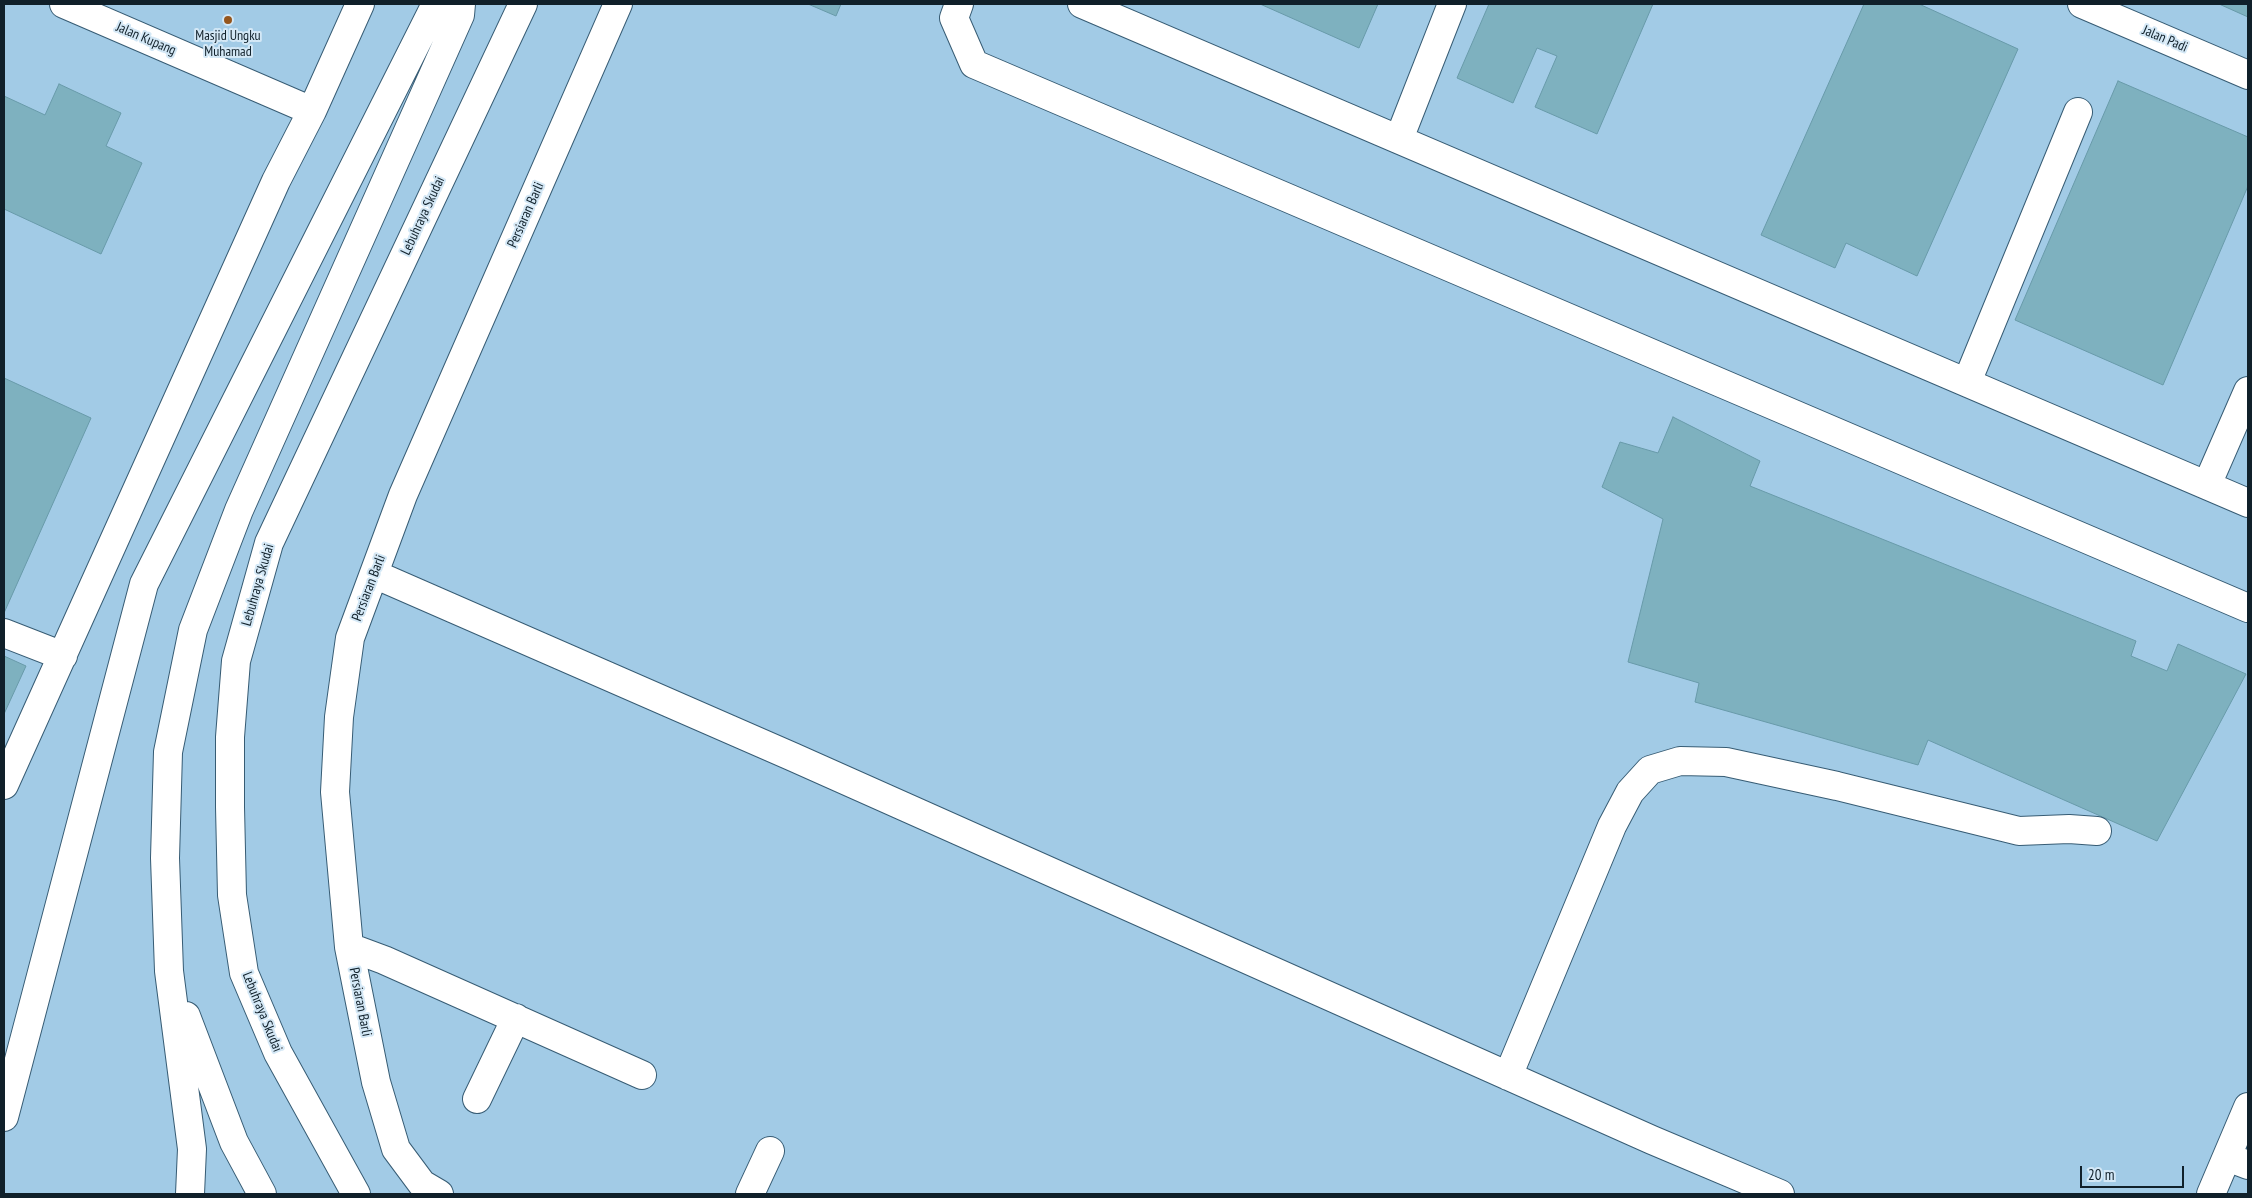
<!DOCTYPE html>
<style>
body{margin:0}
#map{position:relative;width:2252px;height:1198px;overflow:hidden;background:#a2cbe6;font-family:"PT Sans Narrow",sans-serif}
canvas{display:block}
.frame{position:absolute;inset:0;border:5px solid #10202a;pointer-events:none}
.scale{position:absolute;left:2080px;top:1166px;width:104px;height:22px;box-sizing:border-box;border:2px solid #10202a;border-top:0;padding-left:6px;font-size:15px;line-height:18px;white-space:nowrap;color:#10202a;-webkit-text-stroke:4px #d4e8f6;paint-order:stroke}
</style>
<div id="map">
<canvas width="2252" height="1198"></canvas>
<div class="frame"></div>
<div class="scale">20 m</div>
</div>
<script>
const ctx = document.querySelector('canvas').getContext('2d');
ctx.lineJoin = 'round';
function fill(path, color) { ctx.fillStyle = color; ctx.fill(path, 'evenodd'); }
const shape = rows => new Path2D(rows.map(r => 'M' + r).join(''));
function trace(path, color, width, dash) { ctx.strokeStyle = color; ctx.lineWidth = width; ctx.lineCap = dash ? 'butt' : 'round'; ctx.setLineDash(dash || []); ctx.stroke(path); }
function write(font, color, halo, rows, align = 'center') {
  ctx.font = font + ' "PT Sans Narrow",sans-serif'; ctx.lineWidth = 4; ctx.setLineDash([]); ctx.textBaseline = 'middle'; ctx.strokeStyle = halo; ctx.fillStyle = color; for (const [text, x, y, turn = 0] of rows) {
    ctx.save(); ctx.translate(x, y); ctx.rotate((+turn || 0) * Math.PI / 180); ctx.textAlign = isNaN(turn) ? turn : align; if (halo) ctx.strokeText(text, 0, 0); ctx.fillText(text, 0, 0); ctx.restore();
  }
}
const building = shape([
 [808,4,841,4,836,16,808,4],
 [1260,4,1378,4,1359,48,1260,4],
 [1489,4,1653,4,1597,134,1535,107,1557,56,1537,48,1513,103,1457,78,1489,4],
 [1864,4,1919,4,2018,49,1917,276,1846,243,1835,268,1761,235,1864,4],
 [2219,4,2248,4,2248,17,2219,4],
 [2118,81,2248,137,2248,186,2163,385,2015,320,2118,81],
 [59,84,121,113,106,146,142,163,101,254,4,209,4,96,45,115,59,84],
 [4,378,91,418,4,613,4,378],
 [1673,417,1760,461,1750,486,2136,641,2131,656,2167,671,2178,644,2246,674,2157,841,1928,740,1918,765,1695,702,1699,683,1628,662,1663,519,1602,487,1620,442,1658,453,1673,417],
 [4,656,26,666,4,714,4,656]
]);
fill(building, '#7eb1bf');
trace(building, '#689aa9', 1);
const minor = shape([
 [64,4,312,111],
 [959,4,954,18,974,64,2248,608],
 [1082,4,2248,503],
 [2082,4,2248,75],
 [1399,139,1452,4],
 [1967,382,2078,112],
 [2207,485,2248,391],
 [374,574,793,757,1652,1140,1780,1194],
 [4,633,63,656],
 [4,785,276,181,312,111,360,4],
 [349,947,384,960,642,1075],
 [1508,1076,1612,826,1630,792,1650,770,1680,761,1726,762,1837,786,2019,831,2069,829,2097,831],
 [477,1099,516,1018],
 [2227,1157,2248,1165],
 [439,1194,422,1184,396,1149,376,1082,349,947,335,792,339,717,350,638,403,495,618,4],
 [750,1194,770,1151],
 [2211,1194,2248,1107]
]);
const highway = shape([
 [186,1016,234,1142,262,1194],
 [4,1117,144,584,436,4],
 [190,1194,192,1149,169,971,165,858,168,752,193,630,239,510,460,15,461,4],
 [356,1194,278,1053,244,973,232,895,230,807,230,737,236,661,269,543,523,4]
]);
trace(minor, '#375c74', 30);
trace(highway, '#375c74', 30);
trace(minor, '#fff', 28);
trace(highway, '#fff', 28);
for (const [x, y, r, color] of [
 [228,20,5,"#95561d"]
]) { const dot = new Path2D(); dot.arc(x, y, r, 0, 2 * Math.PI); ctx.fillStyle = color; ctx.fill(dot); trace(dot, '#d4e8f6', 2); }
write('14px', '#10202a', '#d4e8f6', [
 ["Masjid Ungku",228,36],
 ["Muhamad",228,52]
]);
write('14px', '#10202a', '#d4e8f6', [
 ["Jalan Kupang",146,39,23],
 ["Jalan Padi",2165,39,23],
 ["Persiaran Barli",526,215,-66],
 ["Lebuhraya Skudai",423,216,-65],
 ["Lebuhraya Skudai",258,585,-74],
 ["Persiaran Barli",369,588,-69],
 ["Persiaran Barli",360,1002,79],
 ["Lebuhraya Skudai",262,1012,68]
]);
</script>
